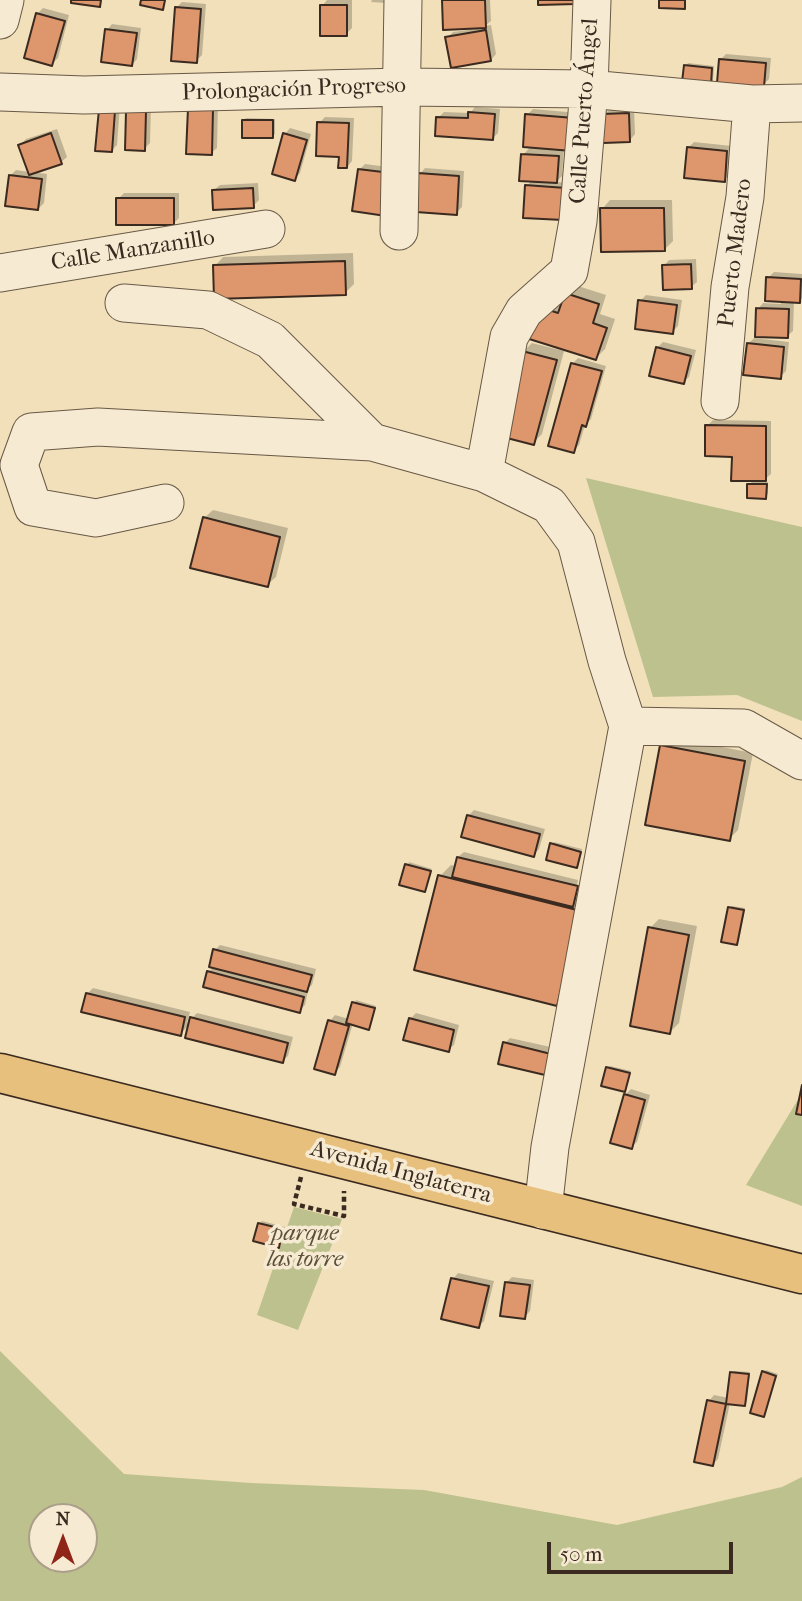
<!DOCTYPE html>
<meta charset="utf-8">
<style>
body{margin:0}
#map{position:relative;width:802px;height:1601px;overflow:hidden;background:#f1e0ba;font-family:"IM FELL French Canon",serif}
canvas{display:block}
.north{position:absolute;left:28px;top:1503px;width:70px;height:70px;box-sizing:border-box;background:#f6ebd2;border:2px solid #ab9e8a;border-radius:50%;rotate:0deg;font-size:19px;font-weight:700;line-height:28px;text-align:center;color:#3b2a1f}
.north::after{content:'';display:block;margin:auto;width:24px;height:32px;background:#8f2418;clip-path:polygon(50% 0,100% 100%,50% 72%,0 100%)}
.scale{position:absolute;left:547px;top:1542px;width:186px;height:32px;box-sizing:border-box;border:4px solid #3b2a1f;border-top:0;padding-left:9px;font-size:21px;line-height:24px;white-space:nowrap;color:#3b2a1f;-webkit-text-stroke:5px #f6ebd2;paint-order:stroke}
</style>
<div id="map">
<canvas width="802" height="1601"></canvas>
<div class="north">N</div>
<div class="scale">50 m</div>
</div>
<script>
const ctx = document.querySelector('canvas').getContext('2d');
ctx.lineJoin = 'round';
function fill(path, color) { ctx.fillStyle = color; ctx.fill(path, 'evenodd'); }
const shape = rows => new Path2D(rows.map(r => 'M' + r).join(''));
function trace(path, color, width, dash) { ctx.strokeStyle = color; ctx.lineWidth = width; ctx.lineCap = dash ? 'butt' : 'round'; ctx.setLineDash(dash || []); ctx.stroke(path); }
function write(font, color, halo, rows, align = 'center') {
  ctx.font = font + ' "IM FELL French Canon",serif'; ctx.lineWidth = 7; ctx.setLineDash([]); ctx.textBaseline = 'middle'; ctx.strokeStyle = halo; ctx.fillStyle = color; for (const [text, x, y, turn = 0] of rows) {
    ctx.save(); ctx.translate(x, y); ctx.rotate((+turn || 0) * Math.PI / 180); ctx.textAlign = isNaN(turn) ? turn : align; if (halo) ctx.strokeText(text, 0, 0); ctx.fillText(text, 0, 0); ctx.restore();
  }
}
fill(shape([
 [586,478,802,527,802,721,737,695,653,697],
 [802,1093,802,1206,746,1185],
 [294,1207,342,1219,298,1330,257,1315],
 [0,1351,124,1474,251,1483,424,1490,617,1525,782,1487,802,1477,802,1601,0,1601],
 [42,1517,84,1517,84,1559,42,1559]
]), '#bdc18d');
fill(shape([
 [327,0,352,0,352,28,346,34,322,6],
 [372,0,404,0,401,4,371,2],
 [444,0,490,0,491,21,485,26,491,25,496,54,491,60,447,38,453,32,468,30],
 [182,2,206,4,202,55,196,61,177,7],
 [43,8,69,15,58,58,52,64,37,14],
 [112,24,141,28,137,59,132,65,107,30],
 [726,54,771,58,769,79,763,85,721,59],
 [688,63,714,66,713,81,710,83,686,66],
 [218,103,217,148,211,153,190,108],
 [120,105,117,145,111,151,100,110],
 [151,106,150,143,144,149,127,112],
 [475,107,500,109,498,133,493,138,438,118,444,112,470,113],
 [634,108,635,134,630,140,604,115,610,109],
 [533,109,579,113,564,149,562,176,556,182,571,183,568,213,527,186,532,180,523,155,531,146,527,115],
 [325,117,354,118,352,161,347,167,319,123],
 [246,118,275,119,275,134,273,136,244,120],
 [290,128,311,134,300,173,295,179,285,134],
 [57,129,67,157,61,162,32,172,47,174,44,203,38,209,10,176,16,170,29,172,20,145,26,139],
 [694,142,732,146,730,174,724,180,688,148],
 [365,164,396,168,391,208,359,170],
 [425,168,464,171,462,207,456,213,420,174],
 [258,183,259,200,253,206,214,190,220,185],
 [124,193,179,193,179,218,174,223,118,199],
 [610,200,672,200,673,241,664,250,602,209],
 [353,253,354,284,345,293,215,266,223,257],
 [696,259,697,282,691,287,664,266,669,260],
 [774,272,802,274,802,298,799,302,794,301,793,331,787,336,758,309,763,303,781,304,768,278],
 [575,285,606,295,600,314,615,319,605,349,596,358,538,307,547,298,563,303],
 [646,295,682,300,678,326,672,332,640,301],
 [754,338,789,342,786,371,780,377,748,344],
 [663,342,696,350,689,377,683,382,657,348],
 [532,343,564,351,542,434,533,443,523,352],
 [578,358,606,366,591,419,585,425,579,445,573,451,572,364],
 [713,420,771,421,771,474,762,482,768,482,768,494,765,497,749,485,754,479,707,426],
 [213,510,288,528,276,577,267,585,204,518],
 [670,737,753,753,738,830,729,839,662,746],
 [474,810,545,829,539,849,534,855,468,816],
 [554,842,582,849,578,864,576,866,552,844],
 [464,852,578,880,574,896,577,896,581,881,568,992,557,1004,440,876,451,865,456,866,458,857],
 [409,862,432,869,424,890,401,884],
 [732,906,745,908,739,941,736,943,729,908],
 [659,919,697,926,679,1023,670,1032,650,928],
 [220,945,316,969,312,985,306,990,308,991,305,1005,299,1011,209,972,214,966,215,950],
 [93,988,190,1012,187,1023,197,1013,293,1037,288,1056,282,1061,190,1024,180,1034,87,994],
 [356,1000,376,1006,371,1025,369,1028,353,1023,340,1067,334,1073,330,1021,335,1015,349,1019],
 [416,1013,459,1025,454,1045,448,1050,410,1019],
 [510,1038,555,1048,551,1067,505,1043],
 [610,1066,631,1071,625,1090,607,1068],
 [631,1089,650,1095,637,1142,631,1147,625,1095],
 [262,1221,285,1227,278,1246,259,1224],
 [458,1273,494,1281,484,1321,479,1326,453,1279],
 [512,1277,534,1280,530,1311,525,1317,506,1283],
 [766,1370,778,1374,763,1415,764,1372],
 [734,1371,750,1372,747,1402,744,1404,730,1403,718,1459,713,1464,709,1401,714,1395,729,1398,732,1373]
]), '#0003');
const building = shape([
 [71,0,101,0,100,7,71,3,71,0],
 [141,0,165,0,163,10,140,5,141,0],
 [442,0,485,0,486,28,443,30,442,0],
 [538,0,576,0,576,4,538,5,538,0],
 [659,0,685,0,685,9,659,8,659,0],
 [320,5,347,5,347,36,320,36,320,5],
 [175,7,201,9,197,63,171,61,175,7],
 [36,13,65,21,52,66,24,58,36,13],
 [105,29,137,33,132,66,101,62,105,29],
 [486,30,491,61,451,68,445,37,486,30],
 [719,59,766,63,764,87,717,83,719,59],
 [684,65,712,68,711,85,682,82,684,65],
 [188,108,213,109,212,155,186,154,188,108],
 [99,109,115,111,112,152,95,151,99,109],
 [126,111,146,111,145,151,125,150,126,111],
 [468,112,495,114,493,140,435,136,436,117,468,118,468,112],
 [629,113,630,142,603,143,602,114,629,113],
 [525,114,574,118,572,151,523,147,525,114],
 [242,120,273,120,273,138,242,138,242,120],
 [317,122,349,123,347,168,338,168,339,157,316,156,317,122],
 [51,133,62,164,29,175,18,145,51,133],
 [283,133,307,140,295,181,272,174,283,133],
 [687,147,727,151,725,182,684,178,687,147],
 [521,154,559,156,557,183,519,181,521,154],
 [358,169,391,173,386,216,352,211,358,169],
 [418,173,459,176,457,215,416,212,418,173],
 [9,175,42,179,38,210,5,206,9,175],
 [525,185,566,188,563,220,523,218,525,185],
 [253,188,254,208,213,210,212,190,253,188],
 [116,198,174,198,174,225,116,225,116,198],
 [600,208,664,208,665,251,601,252,600,208],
 [345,261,346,295,214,299,213,265,345,261],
 [691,264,692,289,663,290,662,265,691,264],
 [766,277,801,279,800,303,765,301,766,277],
 [565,293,599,304,593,323,607,328,596,360,526,338,537,306,558,313,565,293],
 [638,300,677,305,673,334,635,329,638,300],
 [756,308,789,309,788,338,755,337,756,308],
 [747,343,784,347,781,379,743,375,747,343],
 [656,347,691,356,684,384,649,376,656,347],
 [522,351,557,360,534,445,503,437,522,351],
 [571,363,602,371,586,427,582,425,574,453,548,446,571,363],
 [705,425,766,426,766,481,731,481,732,457,705,456,705,425],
 [747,484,767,484,766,499,747,498,747,484],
 [203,517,280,537,268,587,190,568,203,517],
 [660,745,745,761,730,841,645,825,660,745],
 [467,815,540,834,534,857,461,837,467,815],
 [550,843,581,852,577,868,546,860,550,843],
 [457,857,578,886,573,907,452,877,457,857],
 [405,864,431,871,425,892,399,885,405,864],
 [438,875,581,911,557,1006,414,970,438,875],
 [728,907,744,910,737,945,721,942,728,907],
 [648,927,689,935,670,1034,630,1026,648,927],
 [213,949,312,975,307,992,209,967,213,949],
 [207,971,304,997,300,1013,203,987,207,971],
 [86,993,185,1017,181,1036,81,1012,86,993],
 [352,1002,375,1008,369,1030,346,1023,352,1002],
 [190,1017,288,1043,283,1063,185,1038,190,1017],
 [409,1018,454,1030,449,1052,403,1040,409,1018],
 [328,1020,349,1026,335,1075,314,1069,328,1020],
 [503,1042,551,1054,545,1075,498,1064,503,1042],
 [606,1067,630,1073,625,1092,601,1086,606,1067],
 [802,1085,802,1115,796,1114,802,1085],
 [624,1094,645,1100,632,1149,610,1143,624,1094],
 [258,1223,283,1229,279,1248,253,1241,258,1223],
 [451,1278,489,1286,479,1328,441,1319,451,1278],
 [505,1282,530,1285,525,1319,500,1316,505,1282],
 [762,1371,776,1376,764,1417,750,1413,762,1371],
 [730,1372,749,1374,745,1406,726,1404,730,1372],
 [707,1400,726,1404,713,1466,694,1462,707,1400]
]);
fill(building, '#de966d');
trace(building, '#3b2a1f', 2);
const minor = shape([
 [0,20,5,0],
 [0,92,84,95,402,87,589,89,752,104,802,103],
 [399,231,403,0],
 [0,273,266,229],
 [124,303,208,310,270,340,372,442],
 [720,401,730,287,745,197,752,104],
 [484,473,509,337,524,311,569,271,578,221,589,89,592,0],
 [165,503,96,518,33,507,19,465,31,432,98,427,372,442,484,473,549,505,576,542,607,661,628,726,550,1147,543,1210],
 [628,726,744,728,802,761]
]);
const major = shape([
 [0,1073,802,1274]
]);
trace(minor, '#685846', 39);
trace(major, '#3b2a1f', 41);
trace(shape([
 [301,1177,294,1204,344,1216,344,1191]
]), '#3b2a1f', 4.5, [5, 3.5]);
trace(minor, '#f6ebd2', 37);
trace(major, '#e8c07d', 38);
write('23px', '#3b2a1f', '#f6ebd2', [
 ["Prolongación Progreso",294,90,-2],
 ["Calle Puerto Ángel",585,111,-86],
 ["Calle Manzanillo",133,251,-9],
 ["Puerto Madero",736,253,-83],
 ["Avenida Inglaterra",401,1173,15]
]);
write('italic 23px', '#5c503a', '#f6ebd2', [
 ["parque",305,1234],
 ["las torre",305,1260]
]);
</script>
